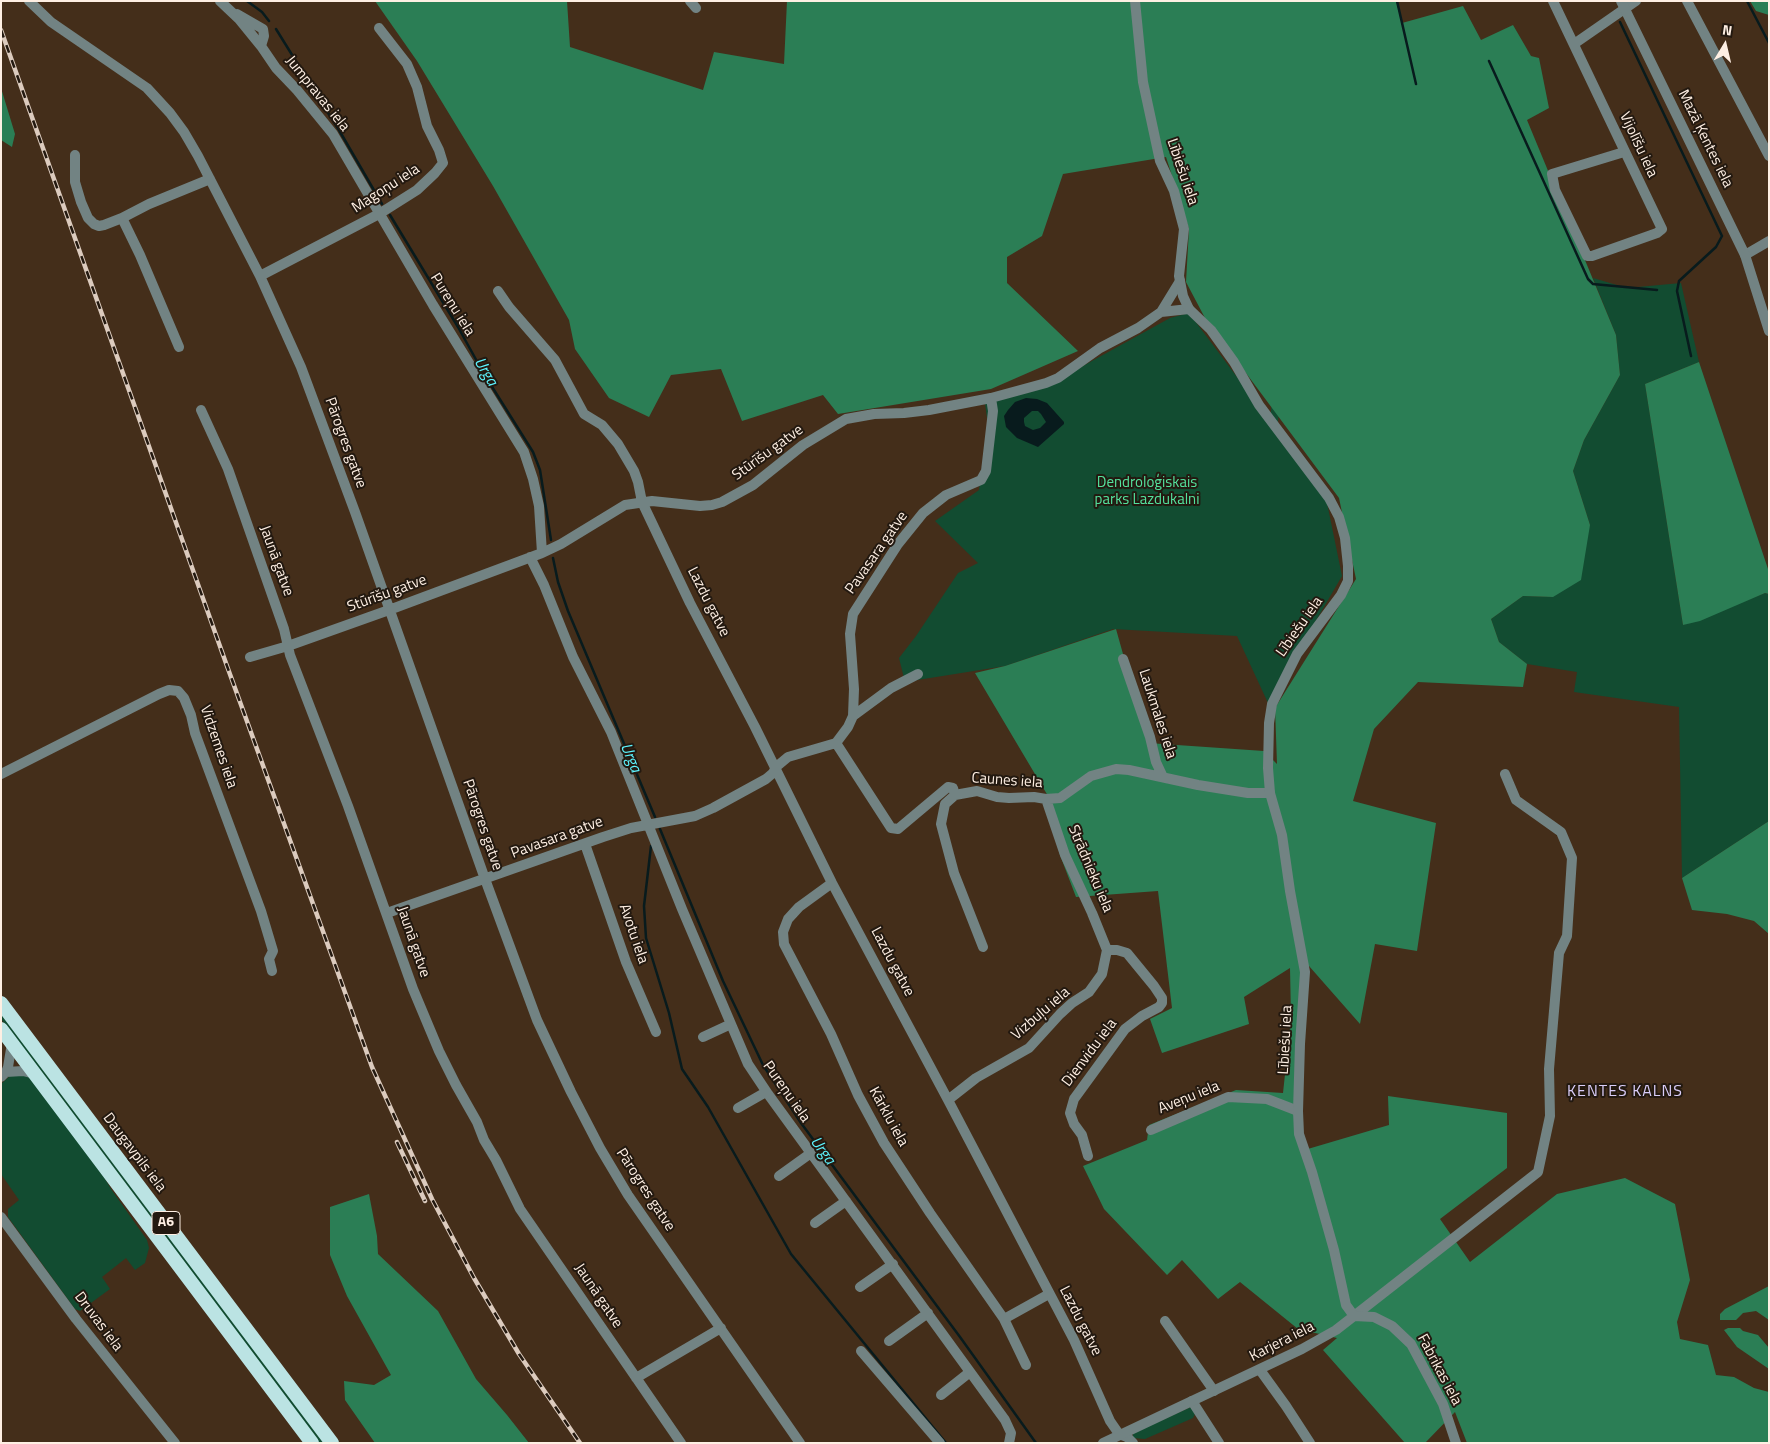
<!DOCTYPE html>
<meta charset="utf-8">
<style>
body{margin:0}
#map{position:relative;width:1770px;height:1444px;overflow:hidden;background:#442e1a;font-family:"Titillium Web",sans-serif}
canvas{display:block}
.frame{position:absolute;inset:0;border:2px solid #feefe3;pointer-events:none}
.north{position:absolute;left:1700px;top:20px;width:50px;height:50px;-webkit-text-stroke:4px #231910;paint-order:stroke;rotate:9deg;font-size:14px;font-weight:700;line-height:20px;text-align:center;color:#feefe3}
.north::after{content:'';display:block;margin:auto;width:18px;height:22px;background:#feefe3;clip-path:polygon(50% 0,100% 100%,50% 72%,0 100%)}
</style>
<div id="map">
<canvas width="1770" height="1444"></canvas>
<div class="frame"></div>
<div class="north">N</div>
</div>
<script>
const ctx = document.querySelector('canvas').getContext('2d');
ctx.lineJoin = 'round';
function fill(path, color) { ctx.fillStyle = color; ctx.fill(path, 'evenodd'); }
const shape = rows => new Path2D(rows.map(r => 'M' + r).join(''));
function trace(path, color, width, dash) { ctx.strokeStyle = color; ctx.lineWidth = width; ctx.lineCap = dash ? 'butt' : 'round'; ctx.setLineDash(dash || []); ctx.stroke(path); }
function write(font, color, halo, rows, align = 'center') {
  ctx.font = font + ' "Titillium Web",sans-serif'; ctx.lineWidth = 4; ctx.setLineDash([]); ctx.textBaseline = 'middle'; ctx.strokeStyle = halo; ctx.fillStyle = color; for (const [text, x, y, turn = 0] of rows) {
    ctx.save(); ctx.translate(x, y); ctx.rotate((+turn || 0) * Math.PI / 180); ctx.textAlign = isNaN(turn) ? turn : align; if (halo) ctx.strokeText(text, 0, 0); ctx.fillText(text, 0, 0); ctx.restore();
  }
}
fill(shape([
 [1185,1,1340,1,1364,106,1371,164,1402,197,1415,184,1428,129,1423,84,1424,48,1442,39,1463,67,1481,111,1459,162,1451,196,1441,212,1464,270,1477,335,1511,399,1579,429,1546,457,1556,475,1566,504,1577,528,1570,549,1566,566,1555,586,1520,588,1496,597,1483,614,1483,639,1496,659,1489,669,1466,658,1422,674,1373,664,1345,669,1334,630,1354,602,1390,598,1366,563,1359,540,1332,477,1427,403,1435,376,1393,342,1346,329,1321,313,1309,272,1295,255,1277,431,1326,498,1342,576,1268,703,1237,636,1113,629,1005,666,905,682,899,658,916,636,958,573,978,563,935,521,979,490,988,426,985,403,1052,383,1170,318,1189,313,1270,421,1287,245,1271,226,1256,196,1224,168,1208,114,1212,27,1185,7],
 [1593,278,1627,288,1681,283,1699,362,1645,384,1683,625,1765,593,1769,594,1769,821,1682,878,1679,707,1574,692,1577,672,1527,664,1499,642,1491,619,1523,596,1553,597,1590,525,1573,471,1584,440,1620,375,1616,335],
 [1,1011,325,1443,319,1443,1,1019],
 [11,1075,25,1075,35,1081,95,1161,111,1189,147,1240,149,1248,145,1263,135,1270,126,1258,116,1266,102,1277,110,1289,80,1311,75,1309,8,1217,8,1209,19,1200,1,1174,1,1084],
 [1191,1407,1195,1414,1193,1418,1145,1439,1133,1438,1133,1433]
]), '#124c31');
fill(shape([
 [375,1,567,1,570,47,703,90,714,52,784,64,787,1,1396,1,1402,23,1463,6,1481,40,1513,25,1531,56,1539,58,1549,108,1527,120,1616,335,1620,375,1584,440,1573,471,1590,525,1581,580,1553,597,1523,596,1491,619,1499,642,1527,664,1523,687,1418,682,1374,729,1353,801,1436,823,1417,951,1375,944,1360,1024,1309,966,1297,1028,1301,1151,1389,1125,1388,1096,1507,1113,1507,1168,1440,1219,1470,1262,1557,1194,1625,1178,1675,1204,1690,1280,1677,1322,1680,1339,1708,1345,1716,1375,1734,1377,1754,1388,1769,1392,1769,1443,1467,1443,1455,1412,1425,1443,1405,1443,1323,1350,1337,1338,1298,1329,1240,1282,1218,1299,1182,1260,1167,1275,1104,1209,1083,1166,1147,1140,1149,1125,1236,1090,1283,1093,1291,1018,1290,968,1244,997,1249,1024,1162,1053,1150,1019,1172,1008,1158,891,1076,897,1060,855,1051,819,1048,796,975,673,1005,666,1116,629,1148,743,1264,751,1277,764,1275,708,1356,579,1339,498,1205,318,1186,282,1189,229,1166,157,1063,174,1042,236,1007,257,1007,283,1078,351,991,389,838,414,823,395,742,421,721,369,671,375,649,417,609,398,575,349,569,320,493,186,417,61],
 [1750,1,1769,1,1769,15,1756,11],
 [1,88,15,134,12,147,1,140],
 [1699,362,1769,572,1769,594,1765,593,1700,621,1683,625,1645,384],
 [1769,821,1769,934,1754,921,1727,914,1692,910,1682,878],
 [369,1194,377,1236,378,1254,438,1311,476,1379,507,1415,529,1443,375,1443,345,1400,344,1381,374,1385,391,1375,347,1296,330,1255,330,1207],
 [1769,1286,1769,1320,1756,1311,1743,1313,1736,1320,1720,1320,1720,1314,1725,1309],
 [1728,1328,1740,1328,1743,1331,1758,1335,1769,1348,1769,1369,1737,1347,1724,1330]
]), '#2b7e55');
fill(shape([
 [1026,398,1037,399,1047,403,1064,422,1064,424,1038,447,1017,438,1006,427,1004,416,1008,410,1015,402],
 [1032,411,1038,411,1041,414,1046,422,1040,428,1033,430,1025,426,1024,422,1024,418]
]), '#081b1d');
trace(shape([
 [247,1,262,12,269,21],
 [1397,1,1416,84],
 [1747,1,1769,43],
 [1620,22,1722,236,1716,247,1679,281,1677,291,1691,356],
 [276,29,307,79],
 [1489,61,1588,279,1593,284,1657,290],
 [312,88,339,130,382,204],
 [390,215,458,327,484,374,533,452,540,470,551,540],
 [553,558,558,582,568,611,655,817],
 [660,829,723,981,763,1065,801,1123,960,1337,1036,1443],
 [651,846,644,906,646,938,669,1013,682,1069,708,1107,791,1254,946,1443]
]), '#081b1d', 2.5);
trace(shape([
 [29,1,51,22,147,88,170,113,184,132,198,156,260,276,301,367,355,512,485,879,537,1020,571,1092,600,1148,628,1195,800,1443],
 [220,1,239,19,261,46,276,68,297,90,333,134,433,305,524,452,533,479,539,506,542,553],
 [690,1,696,8],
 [1553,1,1662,229,1657,233,1592,256,1587,256,1555,190,1552,174,1624,152],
 [1687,1,1769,156],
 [237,14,263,29,264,36,261,46],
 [1574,44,1636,1],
 [75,155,75,182,81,202,88,218,94,224,99,226,104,225,122,218,149,204,210,179],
 [122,218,140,255,179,347],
 [1745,255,1769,241],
 [260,276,379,214,417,190,435,173,443,163,439,150,427,126,417,87,407,64,379,28],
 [498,291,509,307,555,360,584,414,602,425,618,444,634,471,638,482,642,502,690,603,755,727,832,883,948,1100,1074,1340,1110,1421,1119,1434,1127,1437,1133,1443],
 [1161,312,1180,281],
 [201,410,228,469,284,629,290,655,348,806,413,989,439,1051,456,1085,477,1122,484,1140,496,1160,520,1209,681,1443],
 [530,557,544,585,573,657,611,732,682,909,748,1064,768,1094,1005,1420,1011,1433,1009,1443],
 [250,657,288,646,389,610,542,553,561,544,625,505,652,501,700,506,712,505,722,502,753,485,803,445,846,419,874,414,904,413,929,410,991,398,1046,383,1058,378,1100,348,1138,328,1161,312,1189,309],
 [1123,659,1150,737,1156,762,1163,777],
 [853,716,891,688,918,674],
 [836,743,891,828,898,829,948,787,953,788,955,795],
 [1,774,159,694,169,690,178,691,184,698,191,715,195,733,261,911,273,951,269,959,272,971],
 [585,844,626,962,656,1032],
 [832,883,799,907,788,919,783,932,784,944,831,1034,858,1095,884,1143,930,1213,1004,1319,1026,1365],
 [387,913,603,837,631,828,695,816,713,808,766,779,773,773,776,767,788,757,836,743,848,727,853,716,854,689,850,634,853,614,898,544,923,513,946,495,981,480,986,471,993,411,991,398],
 [983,947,954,873,941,824,945,804,955,795,977,791,997,797,1009,798,1034,797,1046,799,1060,798,1091,776,1116,769,1129,770,1198,785,1248,793,1270,793],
 [703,1037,731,1024],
 [6,1072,23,1071,35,1074],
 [1,1077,6,1072,8,1067,12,1043],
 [948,1100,976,1078,1029,1048,1060,1014,1072,1003,1089,992,1102,974,1107,950,1092,913,1065,855,1046,799],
 [738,1108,766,1092],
 [1151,1130,1228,1097,1267,1099,1298,1111],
 [1088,1156,1082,1135,1074,1124,1070,1113,1074,1099,1125,1029,1142,1016,1159,1007,1162,1003,1162,998,1154,986,1127,953,1117,950,1107,950],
 [779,1176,811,1153],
 [1,1217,76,1319,175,1443],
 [815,1223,846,1201],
 [860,1287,893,1264],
 [1354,1316,1538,1172,1550,1116,1549,1069,1559,953,1567,936,1572,858,1561,832,1516,800,1505,774],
 [1004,1319,1049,1294],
 [1165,1321,1214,1391],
 [889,1341,928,1313],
 [861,1351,940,1443],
 [1260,1370,1286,1406,1310,1443],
 [636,1378,721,1328],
 [941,1395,970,1372],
 [1192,1401,1219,1443]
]), '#728383', 10);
trace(shape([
 [1135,1,1143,82,1160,161,1174,191,1184,229,1179,276,1183,296,1189,309,1211,330,1234,362,1259,405,1329,498,1339,517,1345,538,1348,566,1348,581,1341,595,1297,654,1272,704,1269,723,1268,768,1270,793,1282,835,1290,891,1305,972,1300,1044,1298,1111,1299,1134,1312,1172,1334,1250,1346,1305,1354,1316],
 [1621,1,1745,255,1769,331],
 [1354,1316,1374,1317,1392,1326,1411,1344,1443,1404,1456,1443],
 [1103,1443,1302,1349,1336,1330,1354,1316]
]), '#728383', 10);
trace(shape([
 [1,1003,332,1443],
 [1,1029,312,1443]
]), '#bbe3e3', 14);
const rail = shape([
 [1,30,227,666,372,1067,432,1199,474,1278,519,1354,580,1443],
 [397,1142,425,1201]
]);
trace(rail, '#dccbbe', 4.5);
trace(rail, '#231910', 2.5, [8]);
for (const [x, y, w] of [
 [166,1223,28]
]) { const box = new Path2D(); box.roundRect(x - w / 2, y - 11.5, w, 23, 4); ctx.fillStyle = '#231910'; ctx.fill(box); trace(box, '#feefe3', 1); }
write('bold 14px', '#feefe3', null, [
 ["A6",166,1223]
]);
write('15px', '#feefe3', '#231910', [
 ["Jumpravas iela",317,94,51],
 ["Mazā Ķentes iela",1705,139,64],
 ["Vijolīšu iela",1638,145,65],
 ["Lībiešu iela",1182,172,71],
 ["Magoņu iela",386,189,-33],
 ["Pureņu iela",452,305,58],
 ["Pārogres gatve",345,443,70],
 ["Stūrīšu gatve",768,453,-36],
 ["Pavasara gatve",877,553,-55],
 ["Jaunā gatve",276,561,70],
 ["Stūrīšu gatve",387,594,-20],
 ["Lazdu gatve",708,602,63],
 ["Lībiešu iela",1300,627,-55],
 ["Laukmales iela",1157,714,72],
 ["Vidzemes iela",218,747,71],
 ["Caunes iela",1007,781,4],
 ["Pārogres gatve",482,825,71],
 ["Pavasara gatve",557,838,-20],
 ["Strādnieku iela",1090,869,67],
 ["Avotu iela",633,934,71],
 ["Jaunā gatve",413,942,71],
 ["Lazdu gatve",892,962,62],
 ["Vizbuļu iela",1041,1014,-41],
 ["Lībiešu iela",1286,1040,-87],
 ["Dienvidu iela",1090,1053,-53],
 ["Pureņu iela",786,1092,55],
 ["Aveņu iela",1189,1098,-22],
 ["Kārklu iela",888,1117,61],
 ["Daugavpils iela",134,1153,53],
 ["Pārogres gatve",645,1190,57],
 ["Jaunā gatve",598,1296,56],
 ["Lazdu gatve",1080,1321,63],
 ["Druvas iela",98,1322,53],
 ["Karjera iela",1282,1342,-27],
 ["Fabrikas iela",1439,1370,62]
]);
write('15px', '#54e29d', '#231910', [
 ["Dendroloģiskais",1147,483],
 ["parks Lazdukalni",1147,500]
]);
write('italic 16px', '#5df4ff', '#231910', [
 ["Urga",485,372,59],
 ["Urga",630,758,67],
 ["Urga",822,1151,54]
]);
ctx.letterSpacing = '1px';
write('16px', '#dacdf8', '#231910', [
 ["ĶENTES KALNS",1625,1092]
]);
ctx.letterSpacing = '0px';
</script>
